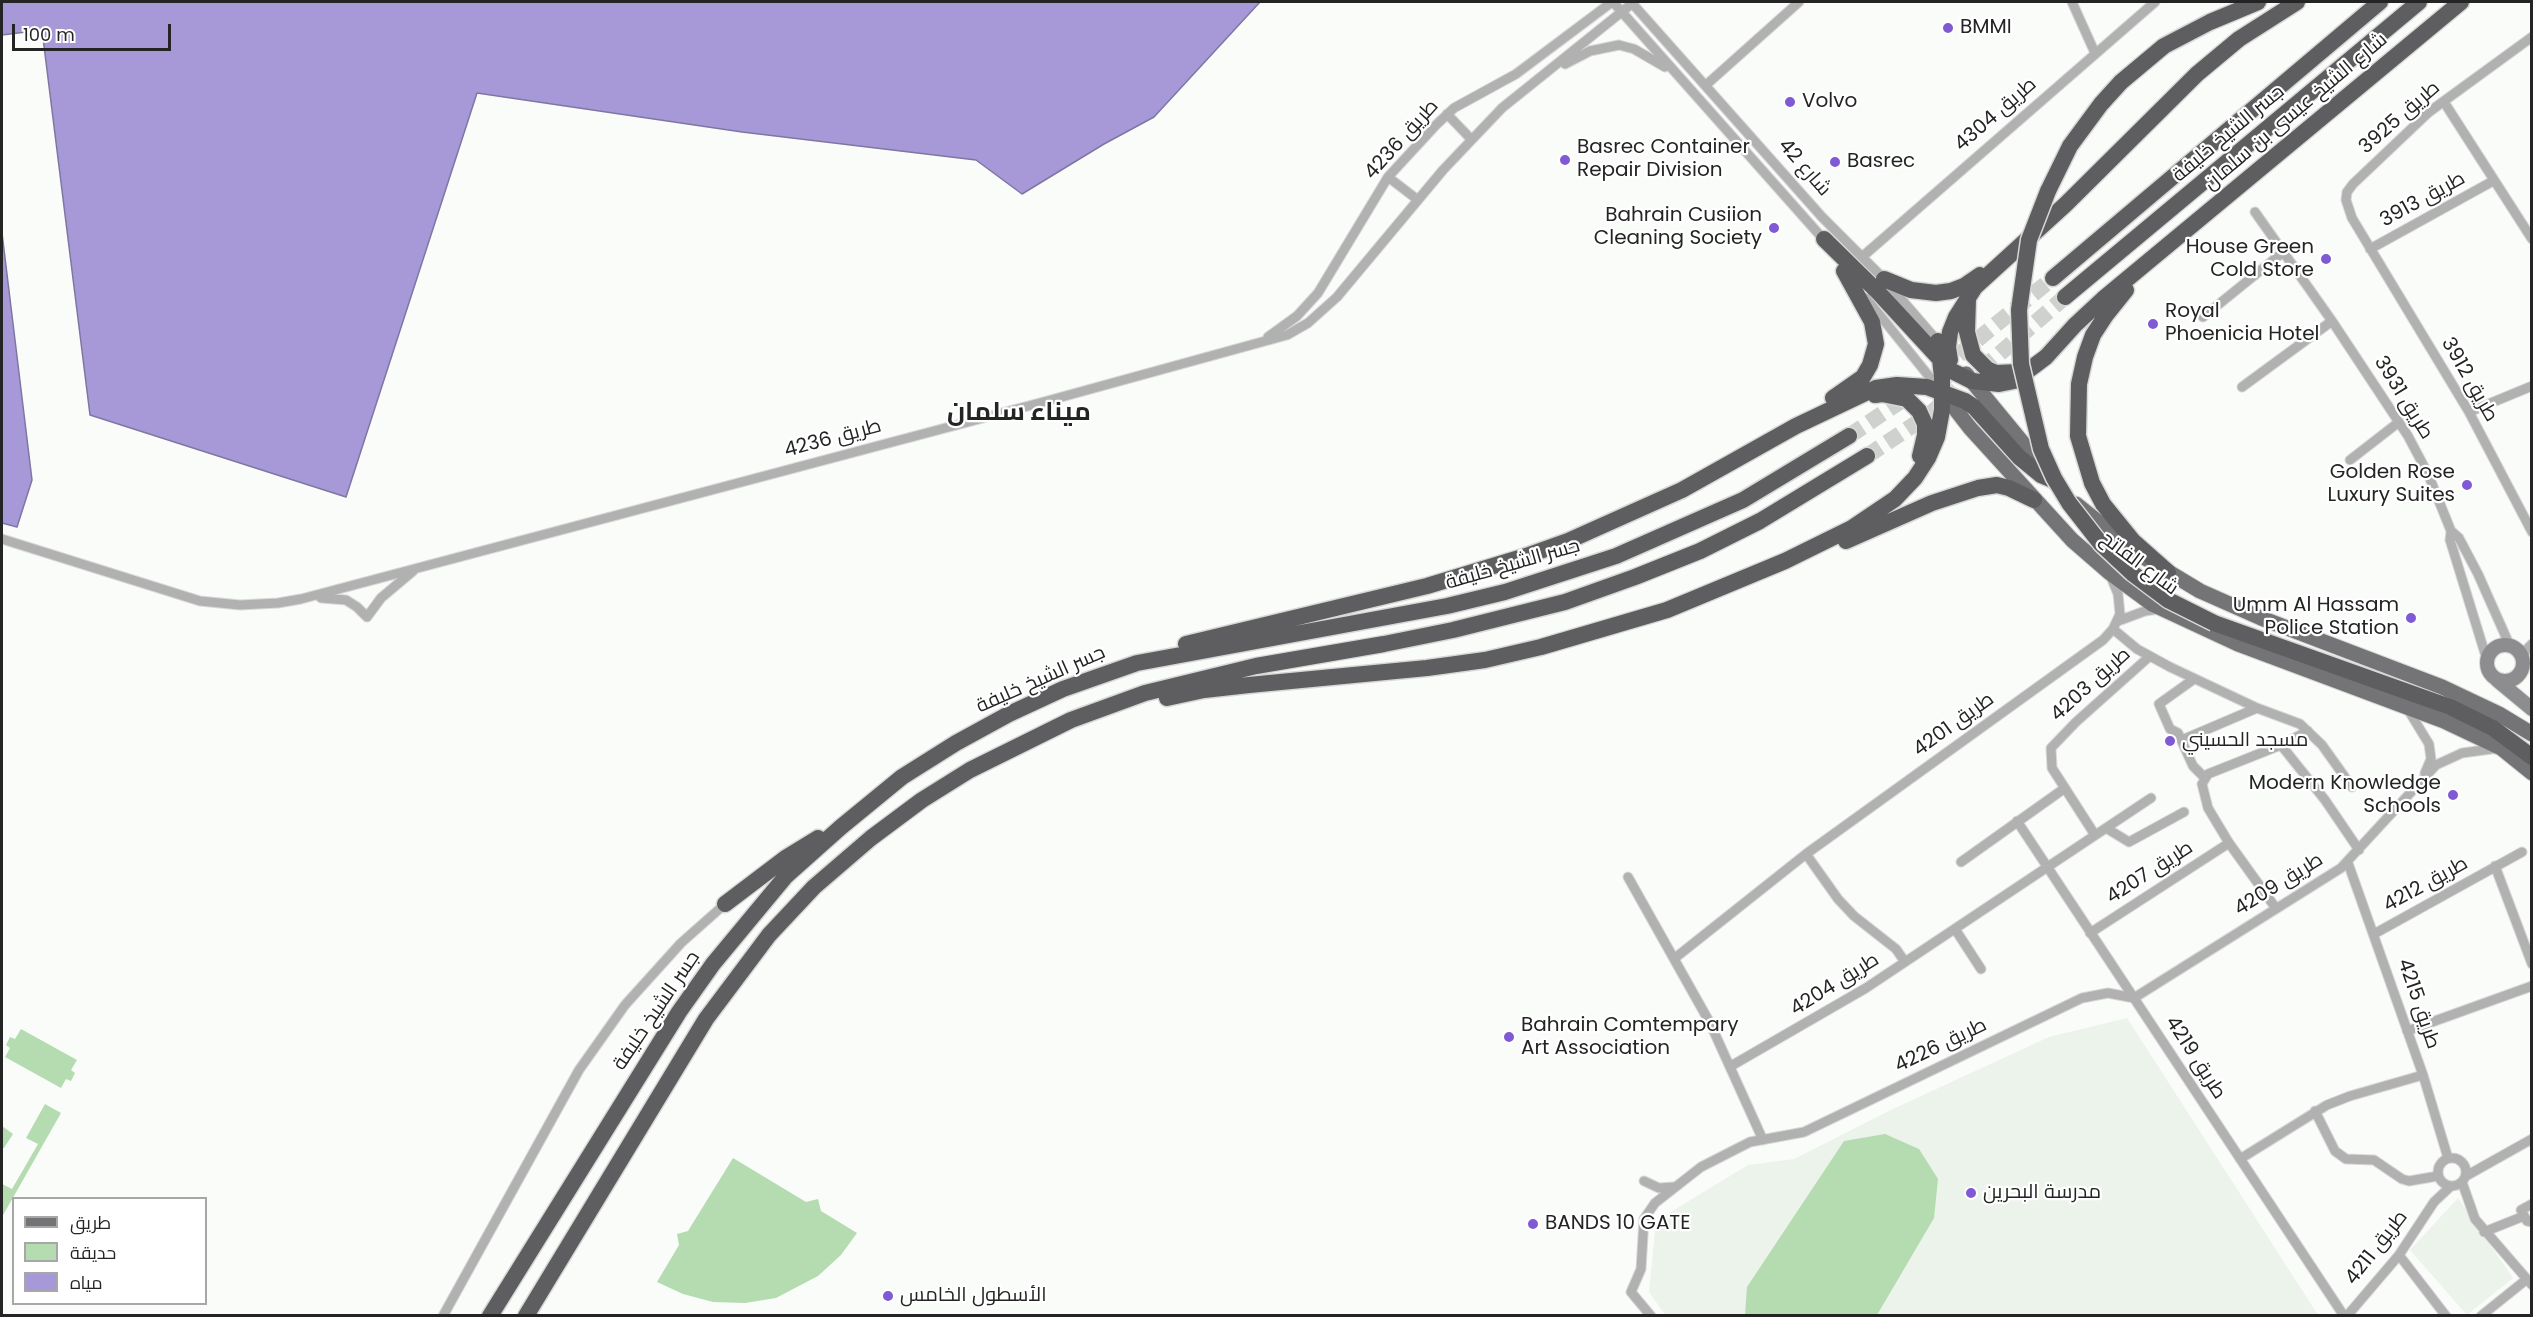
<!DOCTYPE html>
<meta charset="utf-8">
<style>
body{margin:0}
#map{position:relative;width:2533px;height:1317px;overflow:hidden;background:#fafcf9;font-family:Poppins,Cairo,sans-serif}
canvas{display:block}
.frame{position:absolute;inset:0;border:3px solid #232423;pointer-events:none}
.legend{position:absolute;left:12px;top:1197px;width:195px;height:108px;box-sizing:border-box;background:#fff;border:2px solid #a7a7a7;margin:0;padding:8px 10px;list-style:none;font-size:18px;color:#232423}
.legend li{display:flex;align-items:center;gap:12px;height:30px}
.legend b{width:30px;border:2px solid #a7a7a7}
.scale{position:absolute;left:12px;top:24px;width:159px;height:27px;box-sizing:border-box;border:3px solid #232423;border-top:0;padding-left:8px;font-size:18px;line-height:21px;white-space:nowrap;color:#232423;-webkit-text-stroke:4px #fff;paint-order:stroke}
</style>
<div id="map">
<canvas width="2533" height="1317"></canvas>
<div class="frame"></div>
<ul class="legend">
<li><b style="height:8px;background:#747376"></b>طريق</li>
<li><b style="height:16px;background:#b5dbb0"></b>حديقة</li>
<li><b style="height:16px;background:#a799d8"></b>مياه</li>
</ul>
<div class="scale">100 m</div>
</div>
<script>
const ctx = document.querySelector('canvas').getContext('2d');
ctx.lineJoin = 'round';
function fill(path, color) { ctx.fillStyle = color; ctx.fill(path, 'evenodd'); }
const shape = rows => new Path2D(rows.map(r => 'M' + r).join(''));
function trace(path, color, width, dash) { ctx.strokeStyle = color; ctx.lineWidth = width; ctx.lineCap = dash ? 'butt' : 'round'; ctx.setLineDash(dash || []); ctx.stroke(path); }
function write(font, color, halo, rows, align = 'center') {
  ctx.font = font + ' Poppins,Cairo,sans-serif'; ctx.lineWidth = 4.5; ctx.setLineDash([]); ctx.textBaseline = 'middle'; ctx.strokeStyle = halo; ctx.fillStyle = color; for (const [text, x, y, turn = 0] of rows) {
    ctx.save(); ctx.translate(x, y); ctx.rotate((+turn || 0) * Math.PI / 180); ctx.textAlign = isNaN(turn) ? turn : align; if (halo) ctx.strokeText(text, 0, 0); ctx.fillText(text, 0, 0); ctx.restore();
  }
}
fill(shape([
 [2127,1018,2318,1315,1666,1316,1649,1292,1656,1221,1748,1165,1794,1159,1893,1109,2049,1037],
 [2458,1198,2513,1278,2467,1315,2410,1250]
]), '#ebf3ea');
fill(shape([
 [21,1029,77,1060,71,1070,75,1073,71,1081,66,1079,61,1088,5,1057,10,1048,6,1045,10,1037,15,1039],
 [45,1104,61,1113,2,1217,2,1184,12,1189,38,1144,26,1138],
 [2,1126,13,1134,4,1148,2,1148],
 [1885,1134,1919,1149,1938,1179,1934,1218,1877,1315,1745,1315,1747,1287,1844,1141],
 [733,1158,806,1202,818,1199,821,1211,857,1233,841,1255,818,1276,776,1298,745,1303,713,1302,683,1294,657,1282,679,1245,677,1234,688,1231]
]), '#b5dbb0');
const water = shape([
 [2,2,1260,2,1154,117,1104,144,1022,194,976,160,742,132,477,93,346,497,90,415,42,30,2,35,2,2],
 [2,233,32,480,17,527,2,523,2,233]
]);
fill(water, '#a799d8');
trace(water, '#7f76a2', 1.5);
trace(shape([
 [1940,370,2053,278],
 [1849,436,1913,393],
 [1867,456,1930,414,2065,297]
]), '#cfd1ce', 16, [16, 8]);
const street = shape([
 [1613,2,1825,241],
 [1631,2,1822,217,1884,279,1940,344],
 [2072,2,2095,53],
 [2532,37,2429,112,2353,184,2347,192,2346,200,2352,218,2469,412,2532,532],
 [1565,64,1590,51,1619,45,1634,49,1665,67],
 [1706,85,1799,2],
 [2444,102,2532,239],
 [1447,114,1471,139],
 [1388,177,1418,200],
 [2255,212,2332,321,2408,436,2428,474,2451,531,2459,538,2478,574,2510,646],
 [2370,249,2493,181],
 [1862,257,2155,2],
 [1866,298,1940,390],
 [2203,317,2282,253],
 [1268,337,1297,316,1318,293,1388,177,1436,125,1454,108,1516,74,1612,2],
 [2242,387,2332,321],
 [2469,412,2532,386],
 [2350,460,2399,422],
 [2451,531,2450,540,2487,660],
 [2,539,200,601,240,605,278,603,301,599,1047,401,1287,335,1308,323,1337,297,1443,170,1502,108,1634,2],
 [321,598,346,600,357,607,367,617,381,598,413,571],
 [2118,621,2145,611,2159,609],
 [2113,629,2137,649,2170,667,2257,708,2300,724,2322,745,2352,787],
 [2522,661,2526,650,2532,644],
 [2194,679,2159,704,2170,729,2178,733,2193,766,2205,778],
 [2407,708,2429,744,2431,759,2425,773],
 [2182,740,2257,708],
 [2281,745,2325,800,2359,850],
 [2017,821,2344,1316],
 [2106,828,2129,842,2184,812],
 [2095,835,2052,768,2051,748,2076,722,2150,656],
 [1806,854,1838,899,1854,916,1896,949,1905,962],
 [1961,862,2065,788],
 [2348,863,2423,1075,2448,1158],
 [2495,866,2532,964],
 [1628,877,1710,1023,1763,1140],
 [2275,907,2229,843,2208,808,2202,784,2208,774,2281,745,2308,731],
 [1955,929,1981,969],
 [2090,933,2229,843],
 [2374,934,2522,852],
 [1675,958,1806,854,2103,640,2113,629,2120,614,2118,594,2111,577],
 [2134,998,2341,868,2436,765,2462,753,2499,748],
 [2407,1031,2532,986],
 [1731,1066,1866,988,2151,798],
 [2315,1111,2335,1151,2346,1159,2374,1160,2402,1179,2409,1181,2438,1176],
 '2438 1172a14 14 0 1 1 28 0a14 14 0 1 1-28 0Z',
 [2240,1159,2327,1105,2350,1096,2423,1075],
 [2466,1176,2532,1139],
 [1644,1181,1659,1188,1673,1187],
 [2462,1182,2475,1219,2532,1285],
 [2532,1204,2521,1210,2527,1221,2532,1222],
 [2484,1232,2524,1216],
 [2399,1255,2446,1316],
 [443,1316,579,1070,625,1005,681,943,725,904],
 [1651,1316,1631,1292,1641,1269,1644,1219,1655,1203,1701,1167,1750,1142,1804,1132,2082,998,2108,993,2134,998],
 [2347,1316,2399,1255,2434,1202,2451,1186],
 [2481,1316,2527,1279]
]);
const secondary = shape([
 '2487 663a18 18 0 1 1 36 0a18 18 0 1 1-36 0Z',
 [2497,680,2532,709]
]);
const primary = shape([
 [1966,374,2050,476],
 [1942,392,1970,428,2072,540,2110,573,2152,604,2238,644,2444,721,2501,748,2532,773],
 [2076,504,2137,553,2200,591,2261,618,2442,687,2499,714,2532,734]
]);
const highway = shape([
 [2048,191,2070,146,2101,104,2121,82,2164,46,2210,22,2258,2],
 [1824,239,1878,292,1950,370,1972,381,1999,384,2014,381,2046,357,2075,325,2103,299,2461,2],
 [2053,278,2380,2],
 [1884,279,1911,290,1936,293,1951,291,1964,286,1980,275],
 [2126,290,2106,315,2093,335,2085,357,2079,384,2078,436,2092,483,2103,504,2133,541,2168,572],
 [2065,297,2419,2],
 [1968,299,1967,332,1973,355,1987,369,1996,373,2018,372],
 [1950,360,1948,347,1950,332,1956,317,1975,287,2066,204,2197,74,2239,39,2297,2],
 [1875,395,1882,394,1907,399,1919,411,1925,424,1925,435,1920,456],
 [1833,398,1863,377,1870,365,1876,344,1872,322,1844,271],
 [1846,541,1932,503,1978,488,1997,485,2009,488,2034,500],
 [2214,623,2450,707,2493,728,2532,757],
 [1186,644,1427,586,1526,556,1568,541,1682,490,1796,426,1876,388,1897,385,1927,387,1965,401,1974,407,2019,457,2041,475,2053,480],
 [1167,698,1204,690,1249,685,1427,668,1485,660,1541,647,1667,610,1785,561,1852,528,1895,499,1915,478,1928,458,1937,437,1942,410,1942,377,1938,341],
 [725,904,787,857,818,838],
 [490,1316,679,1012,713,964,786,876,841,827,902,777,956,743,1009,714,1063,689,1137,663,1447,606,1505,592,1616,556,1743,500,1849,436],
 [526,1316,706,1019,769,935,814,887,871,838,922,800,970,770,1071,720,1145,693,1256,666,1384,644,1453,630,1565,602,1635,577,1700,551,1760,521,1867,456]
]);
trace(street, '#d8d9d7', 11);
trace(secondary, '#d8d9d7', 16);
trace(primary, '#d8d9d7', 17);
trace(highway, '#d8d9d7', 19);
trace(street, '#b1b1b2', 9);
trace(secondary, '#8d8d8f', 14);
trace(primary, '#747376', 15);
trace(highway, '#5e5d60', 16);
const highwayBridge = shape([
 [2048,191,2029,240,2019,310,2021,364,2041,449,2054,478,2069,503,2101,544,2132,573,2168,600,2214,623]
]);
trace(highwayBridge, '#d8d9d7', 19, []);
trace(highwayBridge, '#5e5d60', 16);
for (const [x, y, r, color] of [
 [1948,28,6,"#7f5ad4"],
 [1790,102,6,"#7f5ad4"],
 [1565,160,6,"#7f5ad4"],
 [1835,162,6,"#7f5ad4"],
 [1774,228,6,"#7f5ad4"],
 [2326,259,6,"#7f5ad4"],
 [2153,324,6,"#7f5ad4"],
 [2467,485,6,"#7f5ad4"],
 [2411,618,6,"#7f5ad4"],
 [2170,741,6,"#7f5ad4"],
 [2453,795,6,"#7f5ad4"],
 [1509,1037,6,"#7f5ad4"],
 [1971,1193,6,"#7f5ad4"],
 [1533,1224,6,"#7f5ad4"],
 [888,1296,6,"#7f5ad4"]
]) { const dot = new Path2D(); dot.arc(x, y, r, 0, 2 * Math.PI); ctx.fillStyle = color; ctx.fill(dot); trace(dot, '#fff', 2); }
write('20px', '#232423', '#fff', [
 ["BMMI",1960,28],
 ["Volvo",1802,102],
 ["Basrec Container",1577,148],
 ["Repair Division",1577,171],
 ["Basrec",1847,162],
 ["Bahrain Cusiion",1762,216,"right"],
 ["Cleaning Society",1762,239,"right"],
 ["House Green",2314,248,"right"],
 ["Cold Store",2314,271,"right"],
 ["Royal",2165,312],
 ["Phoenicia Hotel",2165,335],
 ["Golden Rose",2455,473,"right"],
 ["Luxury Suites",2455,496,"right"],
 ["Umm Al Hassam",2399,606,"right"],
 ["Police Station",2399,629,"right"],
 ["مسجد الحسيني",2182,741],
 ["Modern Knowledge",2441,784,"right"],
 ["Schools",2441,807,"right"],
 ["Bahrain Comtempary",1521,1026],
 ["Art Association",1521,1049],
 ["مدرسة البحرين",1983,1193],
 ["BANDS 10 GATE",1545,1224],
 ["الأسطول الخامس",900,1296]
], 'left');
write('20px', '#232423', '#fff', [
 ["شارع الشيخ عيسى بن سلمان",2296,112,-40],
 ["طريق 4304",1996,115,-41],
 ["طريق 3925",2400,118,-41],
 ["جسر الشيخ خليفة",2229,134,-40],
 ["طريق 4236",1402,140,-48],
 ["شارع 42",1804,168,49],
 ["طريق 3913",2423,200,-29],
 ["طريق 3912",2469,380,60],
 ["طريق 3931",2403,398,58],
 ["طريق 4236",833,439,-15],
 ["شارع الفاتح",2139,564,37],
 ["جسر الشيخ خليفة",1513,565,-16],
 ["جسر الشيخ خليفة",1041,680,-24],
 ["طريق 4203",2091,685,-42],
 ["طريق 4201",1954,725,-36],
 ["طريق 4207",2150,873,-33],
 ["طريق 4209",2279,885,-32],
 ["طريق 4212",2426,885,-29],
 ["طريق 4204",1835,985,-32],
 ["طريق 4215",2418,1004,71],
 ["جسر الشيخ خليفة",657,1011,-56],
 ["طريق 4226",1941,1046,-26],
 ["طريق 4219",2195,1058,57],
 ["طريق 4211",2377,1248,-52]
]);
write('bold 26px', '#232423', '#fff', [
 ["ميناء سلمان",1019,413]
]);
</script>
